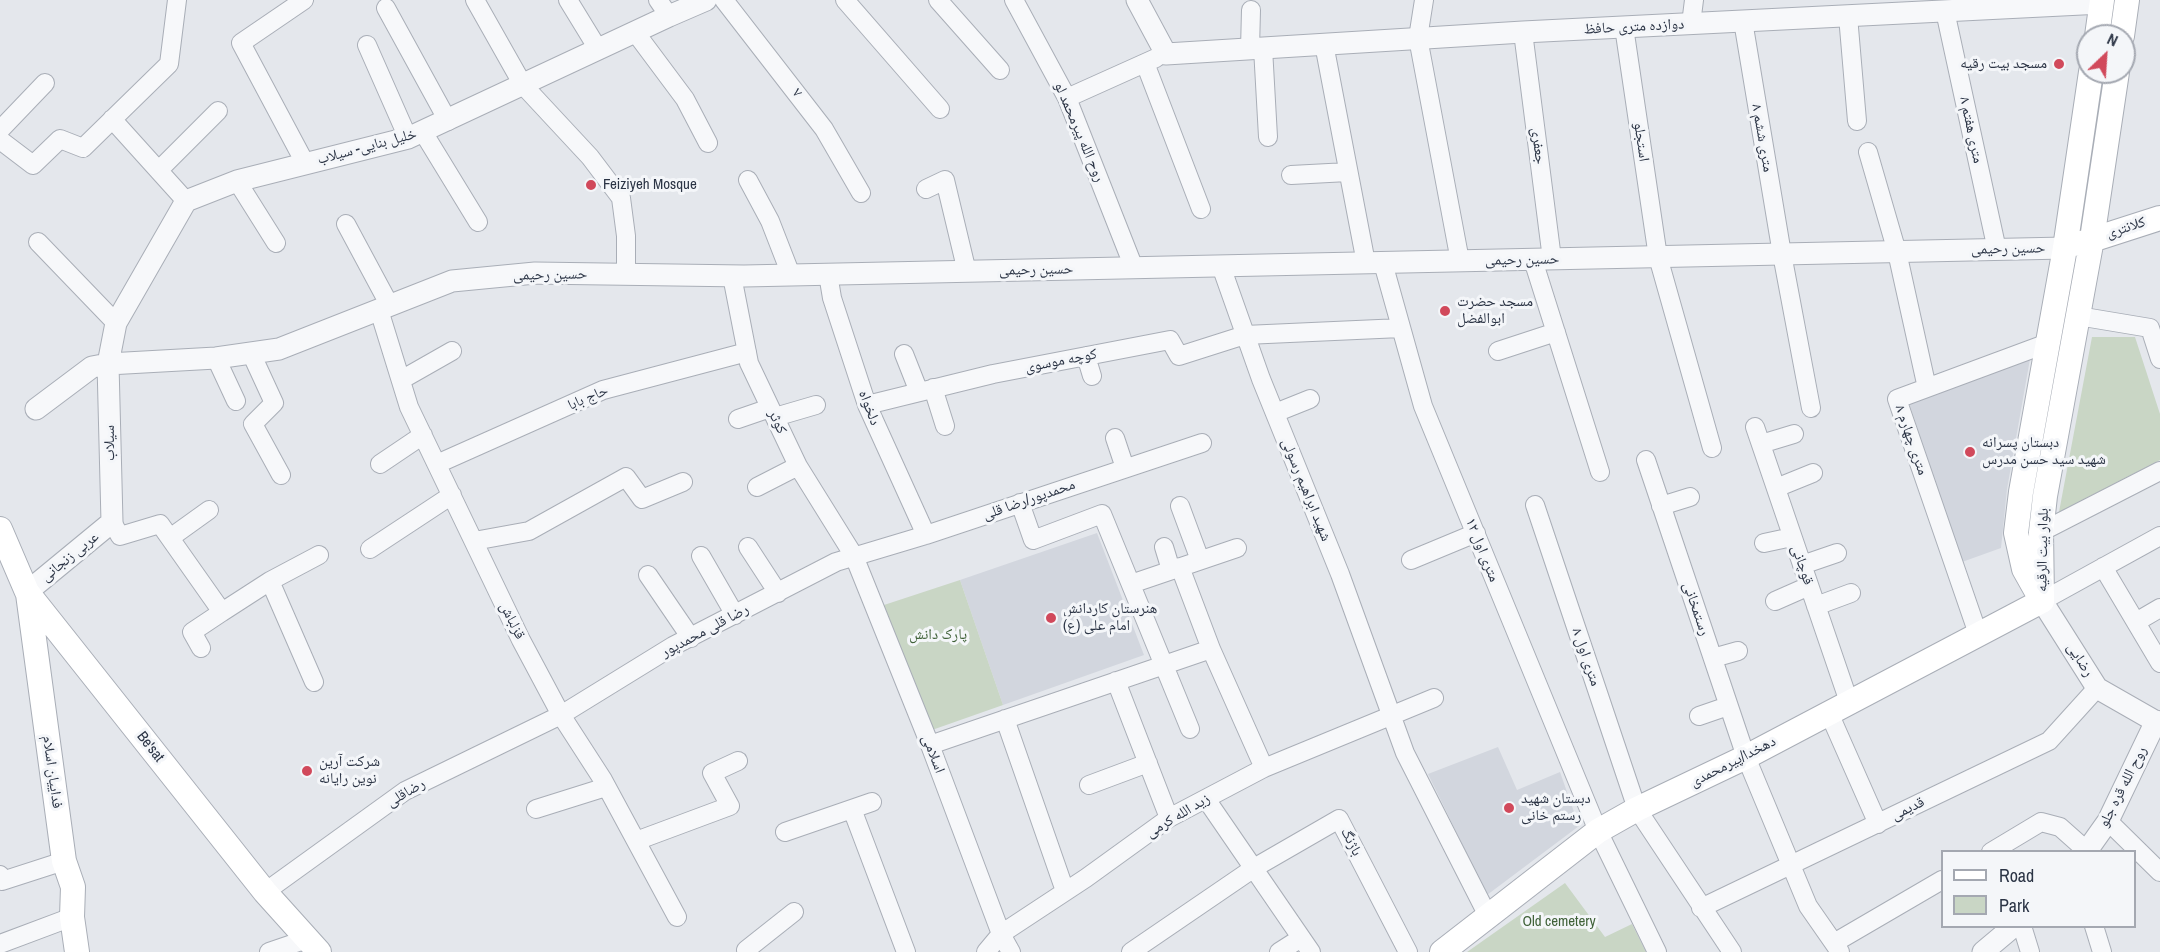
<!DOCTYPE html>
<meta charset="utf-8">
<style>
body{margin:0}
#map{position:relative;width:2160px;height:952px;overflow:hidden;background:#e4e7ec;font-family:"Archivo Narrow",sans-serif}
canvas{display:block}
.legend{position:absolute;left:1941px;top:850px;width:195px;height:78px;box-sizing:border-box;background:#f4f6f9;border:2px solid #a4a8b1;margin:0;padding:8px 10px;list-style:none;font-size:18px;color:#2b3445}
.legend li{display:flex;align-items:center;gap:12px;height:30px}
.legend b{width:30px;border:2px solid #a4a8b1}
.north{position:absolute;left:2076px;top:24px;width:60px;height:60px;box-sizing:border-box;background:#f4f6f9;border:2px solid #a4a8b1;border-radius:50%;rotate:25deg;font-size:16px;font-weight:700;line-height:24px;text-align:center;color:#2b3445}
.north::after{content:'';display:block;margin:auto;width:21px;height:27px;background:#d1495b;clip-path:polygon(50% 0,100% 100%,50% 72%,0 100%)}
</style>
<div id="map">
<canvas width="2160" height="952"></canvas>
<ul class="legend">
<li><b style="height:8px;background:#fff"></b>Road</li>
<li><b style="height:16px;background:#c9d6c5"></b>Park</li>
</ul>
<div class="north">N</div>
</div>
<script>
const ctx = document.querySelector('canvas').getContext('2d');
ctx.lineJoin = 'round';
function fill(path, color) { ctx.fillStyle = color; ctx.fill(path, 'evenodd'); }
const shape = rows => new Path2D(rows.map(r => 'M' + r).join(''));
function trace(path, color, width, dash) { ctx.strokeStyle = color; ctx.lineWidth = width; ctx.lineCap = dash ? 'butt' : 'round'; ctx.setLineDash(dash || []); ctx.stroke(path); }
function write(font, color, halo, rows, align = 'center') {
  ctx.font = font + ' "Archivo Narrow","Noto Naskh Arabic",sans-serif'; ctx.lineWidth = 6; ctx.setLineDash([]); ctx.textBaseline = 'middle'; ctx.strokeStyle = halo; ctx.fillStyle = color; for (const [text, x, y, turn = 0] of rows) {
    ctx.save(); ctx.translate(x, y); ctx.rotate((+turn || 0) * Math.PI / 180); ctx.textAlign = isNaN(turn) ? turn : align; if (halo) ctx.strokeText(text, 0, 0); ctx.fillText(text, 0, 0); ctx.restore();
  }
}
fill(shape([
 [2030,359,2007,489,2001,548,1962,562,1908,400],
 [1097,533,1144,655,1003,705,960,580],
 [1498,747,1517,790,1560,772,1579,826,1487,895,1428,774]
]), '#d2d6de');
fill(shape([
 [2092,337,2135,337,2160,414,2160,460,2059,512],
 [960,580,1003,705,932,730,884,605],
 [1565,883,1605,937,1632,924,1646,952,1467,952]
]), '#c9d6c5');
const minor = shape([
 [304,0,241,43,305,163],
 [475,0,523,85,590,157,621,198,626,236,626,274],
 [568,0,598,49],
 [658,0,669,16],
 [724,0,824,129,861,193],
 [845,0,940,109],
 [938,0,1000,70],
 [1014,0,1067,98,1134,268],
 [1424,0,1418,38,1460,261],
 [386,8,448,121],
 [1945,11,1997,250],
 [1848,16,1857,121],
 [1743,21,1782,254,1811,408],
 [1691,24,1694,0],
 [1624,27,1658,257,1712,448],
 [635,32,685,99,708,143],
 [1523,32,1552,259],
 [1324,44,1366,263],
 [367,45,408,138],
 [1263,48,1268,137],
 [1250,49,1251,10],
 [1145,63,1201,209],
 [1067,98,1156,58],
 [112,119,186,201],
 [0,130,45,83],
 [423,132,478,222],
 [0,140,33,165,60,139,83,148,169,64,177,0],
 [1868,152,1897,252,1927,388],
 [159,170,218,111],
 [1291,175,1348,172],
 [748,180,770,221,791,275],
 [237,181,276,243],
 [926,189,945,180,967,272],
 [346,224,390,306],
 [38,242,116,323],
 [1533,260,1600,472],
 [1383,263,1423,406,1598,831,1657,952],
 [1221,266,1261,379,1340,574,1405,753,1488,916],
 [828,274,832,298,867,405,926,535],
 [732,276,749,363,798,466,854,556,930,745,1001,934,1011,952],
 [379,310,409,407,521,640,561,715,603,780,677,917],
 [2078,316,2150,328,2160,359],
 [1498,351,1556,332],
 [251,353,274,403,253,424,281,475],
 [904,354,919,392],
 [1086,356,1092,376],
 [216,358,236,401],
 [401,380,452,351],
 [933,388,945,426],
 [867,405,993,374,1170,340,1179,356,1245,335,1401,328],
 [1275,413,1310,399],
 [775,417,816,405],
 [738,419,770,408],
 [1755,427,1849,702],
 [1115,438,1125,468],
 [1761,444,1794,434],
 [1646,460,1746,757,1808,906,1840,952],
 [380,464,423,435],
 [437,464,603,390,747,352],
 [757,487,798,466],
 [1776,488,1813,473],
 [1020,503,1033,540,1102,514,1190,729],
 [1535,505,1637,809,1732,952],
 [1180,506,1200,560],
 [1661,506,1690,497],
 [112,522,120,536,160,524,222,612,270,581,319,555],
 [2041,532,2160,471],
 [170,538,209,510],
 [474,541,529,531,626,477,642,499,683,482],
 [1764,543,1792,537],
 [748,547,778,593],
 [1164,547,1171,570],
 [370,549,452,495],
 [701,556,735,615],
 [1411,560,1476,533],
 [1802,565,1837,553],
 [1180,567,1211,649],
 [2103,567,2160,663],
 [648,575,691,638],
 [270,581,314,682],
 [1131,584,1237,548],
 [1775,601,1809,586],
 [2042,601,2160,536],
 [1816,606,1851,593],
 [2136,622,2160,608],
 [1978,634,1897,399,2048,343],
 [201,648,192,632,222,612],
 [1713,658,1738,651],
 [1116,681,1169,818],
 [1829,713,1878,824],
 [1699,716,1728,706],
 [1005,719,1065,891],
 [930,745,1211,649,1264,768],
 [1089,785,1148,763],
 [1206,799,1311,952],
 [536,809,606,787],
 [852,809,906,952],
 [2108,821,2160,872],
 [785,832,872,802],
 [636,841,730,806,712,773,738,761],
 [1991,852,2041,822,2060,827,2087,851],
 [0,875,2,881,64,861],
 [265,892,405,791,561,715,673,646,836,562,926,535,1202,443],
 [1701,908,2049,741,2097,688],
 [2022,926,2030,952],
 [2094,926,2102,952],
 [1834,943,1942,880],
 [0,944,72,917],
 [269,952,307,939],
 [747,952,746,950,794,912],
 [986,952,1001,934,1086,878,1169,818,1264,768,1434,698],
 [1131,952,1254,868,1339,819,1408,952],
 [1279,952,1301,938]
]);
const tertiary = shape([
 [1137,0,1166,54,1523,32,2102,3],
 [36,409,92,367,108,364,216,358,279,349,452,281,535,273,744,276,2065,248],
 [27,592,112,522,108,364,116,323,186,201,237,181,408,138,669,16,706,0],
 [2042,601,2097,688,2160,724],
 [2086,852,2108,821,2156,721],
 [1983,952,2014,926]
]);
const secondary = shape([
 [2097,36,2102,0],
 [2122,36,2127,0],
 [2079,244,2160,218],
 [0,529,27,592,265,892,319,952],
 [28,594,64,861,73,887,72,917,77,952],
 [2042,599,2041,532,2045,496,2092,239,2117,72],
 [2042,601,2024,569,2016,533,2021,492,2065,248,2091,72],
 [1442,952,1598,831,1637,809,1746,757,2042,601]
]);
trace(minor, '#a9aeb7', 20);
trace(tertiary, '#a9aeb7', 23);
trace(secondary, '#a9aeb7', 26);
trace(minor, '#f7f8fa', 18);
trace(tertiary, '#f7f8fa', 21);
trace(secondary, '#fff', 24);
for (const [x, y, r, color] of [
 [2059,64,6,"#d1495b"],
 [591,185,6,"#d1495b"],
 [1445,311,6,"#d1495b"],
 [1970,452,6,"#d1495b"],
 [1051,618,6,"#d1495b"],
 [307,771,6,"#d1495b"],
 [1509,808,6,"#d1495b"]
]) { const dot = new Path2D(); dot.arc(x, y, r, 0, 2 * Math.PI); ctx.fillStyle = color; ctx.fill(dot); trace(dot, '#f4f6f9', 2); }
write('15px', '#2b3445', '#f4f6f9', [
 ["دوازده متری حافظ",1634,27,-3],
 ["۷",797,93,52],
 ["۸ متری هفتم",1971,130,78],
 ["روح الله پیرمحمد لو",1079,132,67],
 ["۸ متری ششم",1762,138,80],
 ["استجلو",1641,142,82],
 ["جعفری",1538,146,83],
 ["خلیل بنایی- سیلاب",367,147,-15],
 ["کلانتری",2126,228,-18],
 ["حسین رحیمی",2008,249,-1],
 ["حسین رحیمی",1522,260,-1],
 ["حسین رحیمی",1036,270,-1],
 ["حسین رحیمی",550,275,-1],
 ["کوچه موسوی",1061,361,-11],
 ["حاج بابا",588,398,-23],
 ["دلخواه",869,408,69],
 ["کوثر",777,422,65],
 ["۸ متری چهارم",1911,440,71],
 ["سیلاب",110,443,-91],
 ["شهید ابراهیم رسولی",1306,490,68],
 ["محمدپور/رضا قلی",1029,500,-19],
 ["۱۲ متری اول",1482,550,68],
 ["بلوار بیت الرقیه",2043,550,-89],
 ["عربی زنجانی",70,557,-39],
 ["قوچانی",1802,565,71],
 ["رستمخانی",1696,609,71],
 ["قزلباش",512,621,64],
 ["رضا قلی محمدپور",705,631,-28],
 ["۸ متری اول",1586,657,71],
 ["رضایی",2080,660,58],
 ["Be'sat",150,747,52],
 ["اسلامی",933,754,69],
 ["دهخدا/پیرمحمدی",1733,762,-27],
 ["فداییان اسلام",52,772,82],
 ["روح الله قره جلو",2123,787,-63],
 ["رضاقلی",406,793,-30],
 ["قدیمی",1908,809,-26],
 ["زید الله کرمی",1178,816,-31],
 ["باژنگ",1351,842,63]
]);
write('15px', '#2b3445', '#f4f6f9', [
 ["مسجد بیت رقیه",2047,64,"right"],
 ["Feiziyeh Mosque",603,185],
 ["مسجد حضرت",1457,302],
 ["ابوالفضل",1457,319],
 ["دبستان پسرانه",1982,443],
 ["شهید سید حسن مدرس",1982,460],
 ["هنرستان کاردانش",1063,609],
 ["امام علی (ع)",1063,626],
 ["شرکت آرین",319,762],
 ["نوین رایانه",319,779],
 ["دبستان شهید",1521,799],
 ["رستم خانی",1521,816]
], 'left');
write('15px', '#3f6138', '#f4f6f9', [
 ["پارک دانش",938,635],
 ["Old cemetery",1559,922]
]);
</script>
